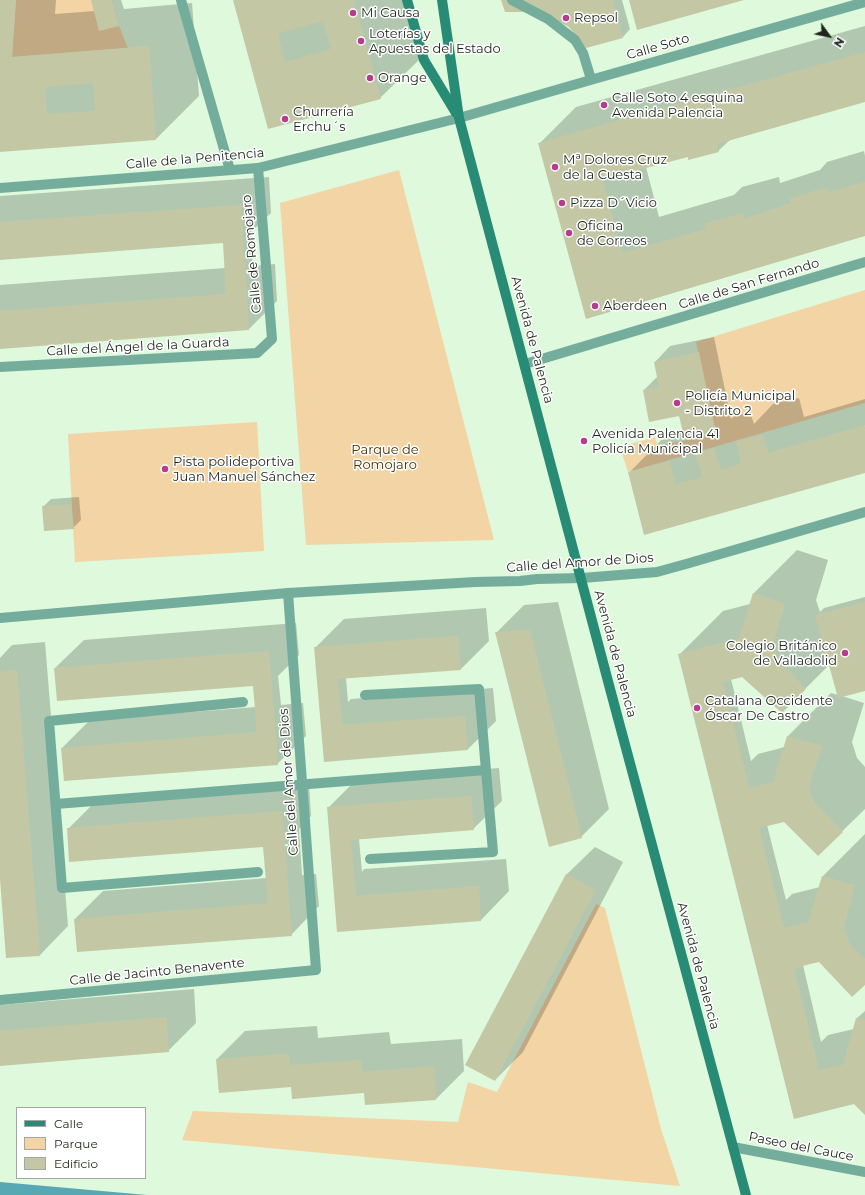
<!DOCTYPE html>
<meta charset="utf-8">
<style>
body{margin:0}
#map{position:relative;width:865px;height:1195px;overflow:hidden;background:#def9dc;font-family:Montserrat,sans-serif}
canvas{display:block}
.legend{position:absolute;left:16px;top:1107px;width:130px;height:72px;box-sizing:border-box;background:#fff;border:1px solid #a4a8a3;margin:0;padding:5px 7px;list-style:none;font-size:12px;color:#1b251a}
.legend li{display:flex;align-items:center;gap:8px;height:20px}
.legend b{width:20px;border:1px solid #a4a8a3}
.north{position:absolute;left:809px;top:16px;width:40px;height:40px;-webkit-text-stroke:3px #fff;paint-order:stroke;rotate:123deg;font-size:11px;font-weight:700;line-height:16px;text-align:center;color:#1b251a}
.north::after{content:'';display:block;margin:auto;width:14px;height:18px;background:#1b251a;clip-path:polygon(50% 0,100% 100%,50% 72%,0 100%)}
</style>
<div id="map">
<canvas width="865" height="1195"></canvas>
<ul class="legend">
<li><b style="height:5px;background:#288b76"></b>Calle</li>
<li><b style="height:11px;background:#f2d4a5"></b>Parque</li>
<li><b style="height:11px;background:#c4c7a4"></b>Edificio</li>
</ul>
<div class="north">N</div>
</div>
<script>
const ctx = document.querySelector('canvas').getContext('2d');
ctx.lineJoin = 'round';
function fill(path, color) { ctx.fillStyle = color; ctx.fill(path, 'evenodd'); }
const shape = rows => new Path2D(rows.map(r => 'M' + r).join(''));
function trace(path, color, width, dash) { ctx.strokeStyle = color; ctx.lineWidth = width; ctx.lineCap = dash ? 'butt' : 'round'; ctx.setLineDash(dash || []); ctx.stroke(path); }
function write(font, color, halo, rows, align = 'center') {
  ctx.font = font + ' Montserrat,sans-serif'; ctx.lineWidth = 3; ctx.setLineDash([]); ctx.textBaseline = 'middle'; ctx.strokeStyle = halo; ctx.fillStyle = color; for (const [text, x, y, turn = 0] of rows) {
    ctx.save(); ctx.translate(x, y); ctx.rotate((+turn || 0) * Math.PI / 180); ctx.textAlign = isNaN(turn) ? turn : align; if (halo) ctx.strokeText(text, 0, 0); ctx.fillText(text, 0, 0); ctx.restore();
  }
}
fill(shape([
 [16,0,112,0,119,26,128,48,12,57],
 [399,170,494,540,306,545,280,203],
 [865,290,865,403,628,472,620,447,655,437,658,446,716,434,696,342],
 [257,422,264,551,75,562,68,434],
 [596,904,605,908,661,1129,680,1186,182,1140,193,1111,458,1122,468,1082,497,1092]
]), '#f2d4a5');
fill(shape([
 [0,1182,147,1195,0,1195]
]), '#58a8b4');
fill(shape([
 [0,0,56,0,55,14,95,11,92,0,121,0,124,9,192,3,199,96,156,139,0,150],
 [234,0,409,0,424,55,380,98,269,128],
 [502,0,622,0,630,29,623,37,586,47,570,27,541,11],
 [865,26,865,101,730,140,718,151,688,155,646,167,659,217,734,195,742,187,779,177,780,183,820,170,827,162,864,151,865,156,865,235,586,318,539,144,576,107],
 [269,177,271,213,250,233,253,266,275,264,277,301,249,329,0,348,0,285,225,268,225,242,0,259,0,196],
 [714,337,731,419,733,417,750,412,754,424,773,404,799,398,804,417,865,399,865,471,644,533,629,473,665,436,684,431,680,414,644,390,658,376,655,362,670,346],
 [718,432,710,440,709,434],
 [79,497,81,520,73,528,43,507,51,499],
 [797,550,828,560,816,600,820,612,824,608,865,597,865,689,842,696,864,703,852,742,857,758,865,767,865,809,818,855,784,820,767,825,786,900,792,894,820,887,823,876,865,834,865,984,820,961,803,965,821,1042,828,1035,854,1029,857,1018,865,1011,865,1114,854,1103,794,1118,680,654,723,611,750,604,753,594],
 [830,664,838,695,831,693,788,736,785,747,758,754,751,761,731,679,742,676,782,712],
 [558,602,609,809,581,837,496,633,524,605],
 [486,608,489,641,461,669,346,678,348,702,351,699,493,688,496,721,468,749,325,761,315,648,344,619],
 [296,623,299,655,278,676,281,705,303,703,306,736,277,764,62,748,90,720,256,707,256,684,55,668,84,640],
 [45,642,68,926,40,955,0,869,0,658,12,645],
 [499,768,502,801,473,829,359,839,362,872,364,869,506,859,509,891,481,920,338,931,328,808,356,780],
 [309,784,311,816,299,829,302,875,316,874,319,906,291,935,75,919,103,891,267,878,265,846,68,829,96,801],
 [288,844,288,846,279,847,279,845],
 [595,847,623,862,523,1052,495,1080,566,875],
 [194,989,196,1023,168,1051,0,1065,0,1005],
 [317,1026,318,1038,389,1032,391,1044,462,1039,464,1071,436,1099,292,1086,219,1092,217,1059,245,1031]
]), '#0003');
fill(shape([
 [0,0,16,0,12,57,149,46,156,140,0,152],
 [93,83,95,111,47,114,45,87],
 [91,0,112,0,119,26,99,31],
 [233,0,354,0,381,99,268,129],
 [323,21,331,49,285,62,278,33],
 [501,0,613,0,623,38,586,48,569,27,540,12,505,12],
 [629,0,744,0,637,30],
 [865,52,865,102,717,144,719,152,688,160,688,157,638,170,639,176,627,180,624,175,603,180,622,253,706,229,704,224,743,213,744,219,791,203,789,199,827,187,828,192,865,182,865,236,586,319,538,143],
 [241,205,249,330,0,349,0,311,226,294,223,243,0,260,0,222],
 [699,352,716,434,685,440,679,416,649,422,643,390,659,387,654,362],
 [865,425,865,473,644,535,628,472,669,461,676,484,703,477,695,454,714,448,721,470,741,464,736,441,763,435,768,453],
 [71,504,74,529,44,531,42,506],
 [753,593,785,604,773,644,778,659,806,689,782,713,742,677,723,682,749,788,773,782,787,736,822,746,809,786,814,802,843,832,818,856,784,822,759,828,784,928,808,922,822,876,855,885,844,927,849,943,865,959,865,985,852,997,819,962,794,968,819,1070,843,1065,856,1018,865,1020,865,1115,854,1104,794,1119,678,654,739,639],
 [865,602,865,691,838,698,815,615],
 [530,630,582,838,549,847,495,632],
 [458,636,461,670,338,679,342,725,465,716,468,750,324,762,314,647],
 [269,651,278,765,64,781,61,748,257,732,253,686,57,701,54,668],
 [17,670,40,956,6,958,0,879,0,672],
 [471,796,474,830,351,840,356,896,479,886,481,921,337,932,327,807],
 [282,811,292,936,77,952,74,919,268,903,263,847,69,862,67,828],
 [566,874,596,890,495,1081,465,1065],
 [166,1017,169,1052,0,1066,0,1031],
 [289,1054,290,1065,361,1060,363,1072,434,1066,436,1100,365,1105,364,1093,292,1099,291,1087,219,1093,216,1059]
]), '#c4c7a4');
trace(shape([
 [512,0,548,19,575,40,583,53,591,79]
]), '#75ad9d', 10);
trace(shape([
 [181,0,230,170],
 [525,364,865,262]
]), '#75ad9d', 10);
trace(shape([
 [0,367,257,353,272,339,258,168],
 [0,618,288,593,475,582,520,581,537,579,582,578],
 [365,695,479,689,493,852,370,859],
 [243,702,49,721,62,888,258,872],
 [56,804,486,770],
 [0,1000,316,970,288,593],
 [733,1147,865,1172]
]), '#75ad9d', 10);
trace(shape([
 [0,188,258,168,459,118,601,77,865,2],
 [582,578,657,572,686,564,865,512]
]), '#75ad9d', 10);
trace(shape([
 [407,0,424,60,456,113],
 [442,0,459,118,609,685,746,1195]
]), '#288b76', 10);
for (const [x, y, r, color] of [
 [353,13,4,"#b73c8e"],
 [566,18,4,"#b73c8e"],
 [361,41,4,"#b73c8e"],
 [370,78,4,"#b73c8e"],
 [604,105,4,"#b73c8e"],
 [285,119,4,"#b73c8e"],
 [555,167,4,"#b73c8e"],
 [562,203,4,"#b73c8e"],
 [569,233,4,"#b73c8e"],
 [595,306,4,"#b73c8e"],
 [677,403,4,"#b73c8e"],
 [584,441,4,"#b73c8e"],
 [165,469,4,"#b73c8e"],
 [845,653,4,"#b73c8e"],
 [697,708,4,"#b73c8e"]
]) { const dot = new Path2D(); dot.arc(x, y, r, 0, 2 * Math.PI); ctx.fillStyle = color; ctx.fill(dot); trace(dot, '#fff', 1.5); }
write('13px', '#1b251a', '#fff', [
 ["Mi Causa",361,13],
 ["Repsol",574,18],
 ["Loterías y",369,34],
 ["Apuestas del Estado",369,49],
 ["Orange",378,78],
 ["Calle Soto 4 esquina",612,98],
 ["Avenida Palencia",612,113],
 ["Churrería",293,112],
 ["Erchu´s",293,127],
 ["Mª Dolores Cruz",563,160],
 ["de la Cuesta",563,175],
 ["Pizza D´Vicio",570,203],
 ["Oficina",577,226],
 ["de Correos",577,241],
 ["Aberdeen",603,306],
 ["Policía Municipal",685,396],
 ["- Distrito 2",685,411],
 ["Avenida Palencia 41",592,434],
 ["Policía Municipal",592,449],
 ["Pista polideportiva",173,462],
 ["Juan Manuel Sánchez",173,477],
 ["Colegio Británico",837,646,"right"],
 ["de Valladolid",837,661,"right"],
 ["Catalana Occidente",705,701],
 ["Óscar De Castro",705,716]
], 'left');
write('13px', '#1b251a', '#fff', [
 ["Calle Soto",658,47,-16],
 ["Calle de la Penitencia",195,159,-5],
 ["Calle de Romojaro",252,254,-95],
 ["Calle de San Fernando",749,284,-17],
 ["Avenida de Palencia",532,340,75],
 ["Calle del Ángel de la Guarda",138,347,-3],
 ["Calle del Amor de Dios",580,563,-4],
 ["Avenida de Palencia",615,654,75],
 ["Calle del Amor de Dios",289,782,-94],
 ["Avenida de Palencia",698,966,75],
 ["Calle de Jacinto Benavente",157,972,-6],
 ["Paseo del Cauce",801,1147,11]
]);
write('13px', '#483103', '#fff', [
 ["Parque de",385,450],
 ["Romojaro",385,465]
]);
</script>
